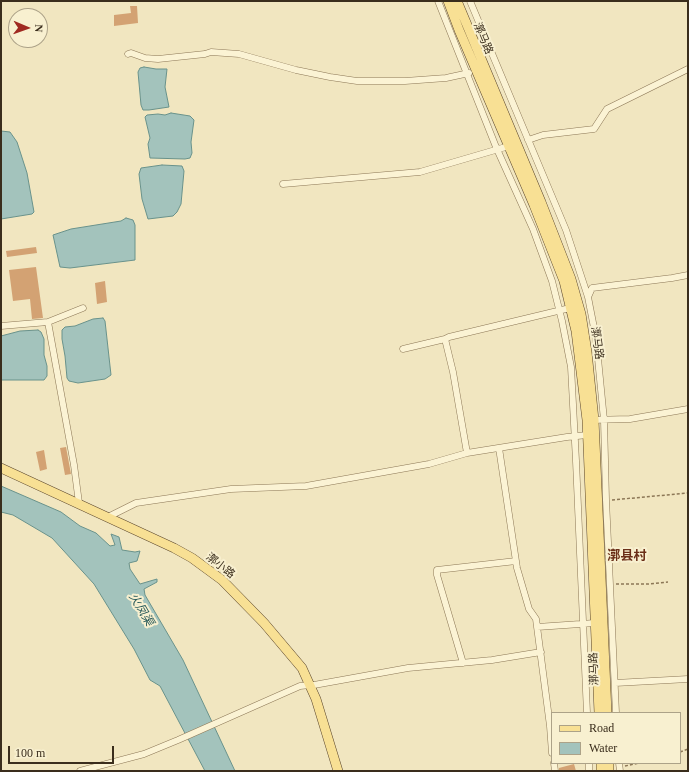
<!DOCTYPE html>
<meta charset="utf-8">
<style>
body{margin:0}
#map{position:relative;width:689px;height:772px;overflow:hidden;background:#f1e6c0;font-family:Georgia,serif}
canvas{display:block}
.frame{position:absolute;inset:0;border:2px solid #3a2d1c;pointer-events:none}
.legend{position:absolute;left:551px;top:712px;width:130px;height:52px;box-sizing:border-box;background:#f8f0d0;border:1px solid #aca288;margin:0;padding:5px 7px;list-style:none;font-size:12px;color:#3a2d1c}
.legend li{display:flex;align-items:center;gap:8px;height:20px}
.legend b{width:20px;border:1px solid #aca288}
.north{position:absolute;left:8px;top:8px;width:40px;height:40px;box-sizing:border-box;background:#f8f0d0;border:1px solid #aca288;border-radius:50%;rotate:92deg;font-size:11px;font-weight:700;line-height:16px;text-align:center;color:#3a2d1c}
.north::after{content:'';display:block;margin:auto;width:14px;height:18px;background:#a02a21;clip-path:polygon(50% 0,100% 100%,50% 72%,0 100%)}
.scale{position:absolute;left:8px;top:746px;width:106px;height:18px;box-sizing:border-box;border:2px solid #3a2d1c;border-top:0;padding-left:5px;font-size:12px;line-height:14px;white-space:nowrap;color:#3a2d1c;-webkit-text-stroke:3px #f8f0d0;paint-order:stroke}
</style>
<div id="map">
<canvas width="689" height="772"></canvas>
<div class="frame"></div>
<ul class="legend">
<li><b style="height:5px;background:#f8e094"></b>Road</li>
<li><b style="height:11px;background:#a3c3bc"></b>Water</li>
</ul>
<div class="north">N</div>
<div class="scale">100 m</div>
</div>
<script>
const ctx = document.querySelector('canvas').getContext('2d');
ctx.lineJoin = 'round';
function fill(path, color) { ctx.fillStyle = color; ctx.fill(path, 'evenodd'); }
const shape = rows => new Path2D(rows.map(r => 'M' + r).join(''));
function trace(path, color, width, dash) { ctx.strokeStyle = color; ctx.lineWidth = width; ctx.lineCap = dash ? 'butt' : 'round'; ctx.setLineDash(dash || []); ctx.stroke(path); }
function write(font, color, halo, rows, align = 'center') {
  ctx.font = font + ' Georgia,"Noto Sans SC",serif'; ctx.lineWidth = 4; ctx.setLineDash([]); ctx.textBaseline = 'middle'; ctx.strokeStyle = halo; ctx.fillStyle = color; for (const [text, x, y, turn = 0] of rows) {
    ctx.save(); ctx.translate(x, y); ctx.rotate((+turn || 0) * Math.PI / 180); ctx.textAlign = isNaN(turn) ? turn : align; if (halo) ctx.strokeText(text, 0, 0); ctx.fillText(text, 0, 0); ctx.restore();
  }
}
const water = shape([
 [144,67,156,69,167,69,165,87,169,107,149,110,143,110,141,105,138,72,140,68,144,67],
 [171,113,190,116,194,120,191,142,192,153,190,158,185,159,150,158,148,144,150,138,145,117,147,115,158,114,165,115,171,113],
 [1,131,10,132,17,142,27,173,34,212,32,214,1,219,1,131],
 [162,165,182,166,184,171,181,204,177,212,173,216,148,219,142,199,139,174,141,168,162,165],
 [126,218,133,220,135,225,135,260,70,268,60,267,53,235,71,229,121,221,126,218],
 [103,318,105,321,111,375,105,379,78,383,69,381,67,378,65,356,62,339,62,330,65,327,75,326,93,319,103,318],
 [38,330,41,332,44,339,44,355,47,366,47,376,44,380,1,380,1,336,20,331,38,330],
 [1,486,61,512,80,526,96,533,110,546,115,545,111,534,119,537,122,550,135,552,140,551,137,561,129,563,130,569,140,584,157,579,157,582,144,589,145,595,183,660,235,771,205,771,160,686,150,680,134,649,94,584,52,538,13,515,1,512,1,486]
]);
fill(water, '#a3c3bc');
trace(water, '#69928b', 1);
fill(shape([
 [130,6,137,6,138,23,114,26,114,15,131,13],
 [36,247,37,253,7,257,6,251],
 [36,267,43,318,32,319,30,299,13,301,9,270],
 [105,281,107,302,97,304,95,283],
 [66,447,71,474,65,475,60,448],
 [44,450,47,469,40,471,36,452],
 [574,764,576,771,559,771,559,768]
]), '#d3a273');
const street = shape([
 [438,1,496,147,533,229,552,281,562,321,571,367,576,461,587,713],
 [470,1,566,230,588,297,596,338,604,420,606,500,616,713],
 [128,54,131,53,145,58,158,59,205,54,211,52,239,54,296,70,330,77,357,81,405,81,446,78,469,73],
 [528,140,543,135,594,129,607,109,688,69],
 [283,184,420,172,509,146],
 [588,297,592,288,672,278,688,275],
 [48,322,74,465,79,503],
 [1,326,48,322,83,308],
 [445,339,453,372,467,453],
 [403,349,445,339,449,337,570,308],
 [590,420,630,419,688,409],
 [499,448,517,568,529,609,536,619,550,726,552,753],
 [108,517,136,503,231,489,306,486,429,464,467,453,567,437,587,435],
 [537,627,595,623],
 [463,663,437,575,437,570,516,561],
 [615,683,688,679],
 [554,763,555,771],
 [589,763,589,771],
 [619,763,620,771],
 [80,771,144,754,178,740,300,686,310,685,314,685,408,668,492,660,541,652]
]);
const primary = shape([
 [448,1,459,30,534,205,564,281,576,331,587,420,599,713],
 [457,1,541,202,571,279,581,314,587,352,594,420,607,713],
 [1,468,174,548,192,558,222,580,264,623,302,668,316,699,338,771],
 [601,763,601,771],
 [609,763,609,771]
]);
trace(street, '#8c7756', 7);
trace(primary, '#59442b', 10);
trace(shape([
 [612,500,688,493],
 [616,584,648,584,668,582],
 [680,752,688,749],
 [625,766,639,763]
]), '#8c7756', 1.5, [3, 2]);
trace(street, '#fbf3d4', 6);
trace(primary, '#f8e094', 9);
write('11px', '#3a2d1c', '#f8f0d0', [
 ["漷马路",484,38,67],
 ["漷马路",598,343,82],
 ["漷小路",221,565,38],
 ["漷马路",593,669,-92]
]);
write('italic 12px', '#2a5b5b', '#f8f0d0', [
 ["火凤渠",142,609,59]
]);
write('bold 13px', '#6b2f18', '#f8f0d0', [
 ["漷县村",627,555]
]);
</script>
